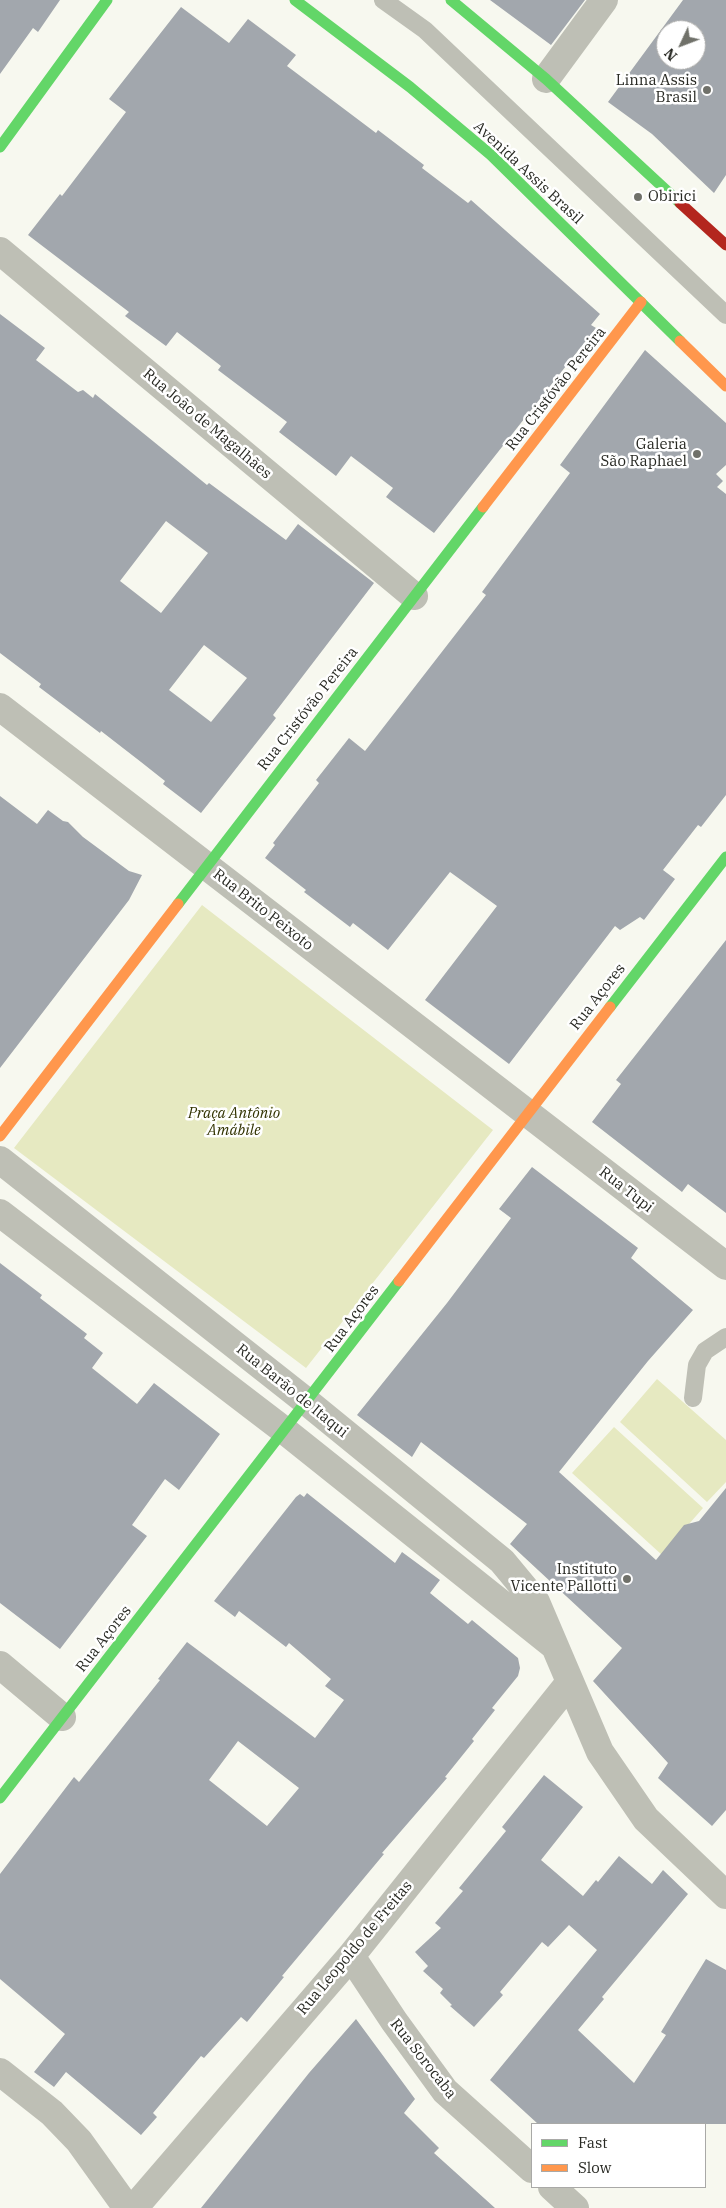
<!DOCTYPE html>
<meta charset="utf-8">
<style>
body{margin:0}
#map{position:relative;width:726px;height:2208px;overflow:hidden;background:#f7f8ef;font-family:"IBM Plex Serif",serif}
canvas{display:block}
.legend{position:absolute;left:531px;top:2123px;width:175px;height:65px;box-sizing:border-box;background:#fff;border:1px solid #a9a9a7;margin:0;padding:6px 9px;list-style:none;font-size:15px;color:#282923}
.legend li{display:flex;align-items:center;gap:10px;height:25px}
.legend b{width:25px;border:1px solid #a9a9a7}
.north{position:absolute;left:656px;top:20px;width:50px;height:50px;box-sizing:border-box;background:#fff;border:1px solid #a9a9a7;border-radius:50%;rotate:227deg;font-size:14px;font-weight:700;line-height:20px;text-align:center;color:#282923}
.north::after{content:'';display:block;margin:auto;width:18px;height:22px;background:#70716a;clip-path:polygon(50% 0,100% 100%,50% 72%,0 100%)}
</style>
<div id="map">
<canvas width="726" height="2208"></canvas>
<ul class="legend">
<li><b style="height:6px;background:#63d668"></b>Fast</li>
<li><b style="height:6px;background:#ff974d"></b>Slow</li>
</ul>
<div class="north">N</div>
</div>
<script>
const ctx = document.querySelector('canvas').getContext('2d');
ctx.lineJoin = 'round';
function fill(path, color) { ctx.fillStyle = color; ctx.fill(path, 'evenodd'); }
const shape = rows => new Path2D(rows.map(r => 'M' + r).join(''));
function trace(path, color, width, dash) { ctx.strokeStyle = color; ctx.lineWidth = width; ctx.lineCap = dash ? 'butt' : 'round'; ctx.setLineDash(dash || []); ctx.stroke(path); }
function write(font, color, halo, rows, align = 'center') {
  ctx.font = font + ' "IBM Plex Serif",serif'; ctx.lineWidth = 5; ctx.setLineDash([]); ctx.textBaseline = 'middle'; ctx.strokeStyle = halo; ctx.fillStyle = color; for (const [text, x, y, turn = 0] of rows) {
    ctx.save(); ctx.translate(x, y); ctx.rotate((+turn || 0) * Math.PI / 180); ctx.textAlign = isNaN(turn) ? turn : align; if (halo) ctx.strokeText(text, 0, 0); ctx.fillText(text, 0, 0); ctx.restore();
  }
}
fill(shape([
 [202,905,493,1130,306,1368,14,1148],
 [657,1379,726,1440,726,1482,707,1502,620,1422],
 [614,1427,703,1508,662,1555,572,1473]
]), '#e6e9c1');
fill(shape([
 [0,0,60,0,38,32,33,28,0,74],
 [490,0,585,0,551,45],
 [683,0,726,0,726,175,714,193,652,134,608,102],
 [666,30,696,30,696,60,666,60],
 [181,7,229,43,248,19,296,55,287,66,376,133,378,130,424,165,422,168,468,203,471,200,600,314,591,325,596,328,434,533,386,497,393,488,351,456,336,476,279,432,287,422,218,370,221,366,177,332,166,346,125,316,129,312,28,235,60,194,62,196,126,112,109,99],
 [0,314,45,348,36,360,78,392,83,390,93,398,95,394,207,485,209,483,286,540,298,524,374,583,273,715,276,718,201,813,163,784,165,781,141,762,101,731,100,733,39,687,41,684,0,653],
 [166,521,208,553,161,613,120,581],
 [204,645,247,678,211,722,169,690],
 [645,350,726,423,726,465,716,474,723,481,717,487,726,494,726,795,701,827,698,825,663,870,675,879,644,920,640,917,620,930,615,926,509,1064,425,1000,497,906,450,872,388,950,353,923,350,927,304,892,306,890,265,858,275,845,273,843,319,783,316,780,349,738,365,751,486,595,482,592,570,473,560,465],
 [0,796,37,824,48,810,63,821,68,822,83,837,129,871,142,875,129,900,0,1068],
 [726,940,726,1213,688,1184,682,1192,592,1122,621,1084,616,1080],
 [532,1167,638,1248,631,1258,693,1310,648,1361,559,1472,656,1560,684,1525,699,1521,726,1488,726,1810,712,1826,658,1778,668,1763,593,1681,622,1648,510,1544,527,1524,421,1442,412,1457,357,1415,447,1303,511,1218,499,1209],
 [0,1263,42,1295,40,1298,87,1334,84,1338,103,1353,92,1368,137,1404,154,1383,220,1434,179,1490,165,1479,132,1525,147,1536,60,1649,0,1603],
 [307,1493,395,1563,402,1552,440,1580,430,1593,468,1624,472,1620,518,1658,520,1668,518,1676,492,1708,495,1710,472,1739,474,1741,445,1777,447,1778,382,1853,384,1854,354,1890,282,1976,284,1977,247,2022,241,2017,204,2058,201,2056,153,2113,157,2117,141,2135,66,2072,54,2087,34,2072,65,2034,0,1979,0,1874,74,1777,79,1782,160,1680,158,1679,187,1642,315,1738,344,1700,325,1686,331,1679,289,1643,286,1647,239,1611,235,1617,214,1601,296,1497,300,1494,304,1497],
 [238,1741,299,1788,267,1826,209,1780],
 [544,1775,583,1807,541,1860,583,1896,596,1880,598,1882,619,1856,652,1884,663,1870,688,1894,602,1997,604,1999,578,2030,634,2083,666,2035,661,2032,706,1959,726,1970,726,2124,538,2124,490,2080,597,1950,569,1925,548,1947,542,1942,500,1992,503,1995,474,2027,450,2006,452,2005,440,1993,443,1989,423,1971,428,1966,415,1952,441,1928,435,1923,463,1891,459,1888,506,1831,502,1827],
 [356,2019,415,2099,404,2113,439,2148,434,2153,495,2208,201,2208,309,2073]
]), '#a2a7ad');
trace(shape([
 [383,0,425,30,726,315],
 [693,1398,697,1365,705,1351,726,1337]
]), '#bebfb5', 18);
trace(shape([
 [546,79,604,0],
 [0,251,414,596],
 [0,707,726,1266],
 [0,1160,307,1402,502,1561,536,1602,600,1752,646,1819,726,1895],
 [0,1213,285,1431,552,1644],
 [0,1665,62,1717],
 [351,1956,394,2021,445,2091,532,2169],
 [0,2072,52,2113,79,2141,127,2208],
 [552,2187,575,2208],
 [134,2208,351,1956,570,1682]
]), '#bebfb5', 28);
trace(shape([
 [295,0,410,87,491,155,680,341],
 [451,0,546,79,680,203],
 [0,147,107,0],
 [178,904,483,507],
 [610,1007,726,857],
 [0,1798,399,1281]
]), '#63d668', 11);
trace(shape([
 [680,341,726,386],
 [483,507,641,302],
 [0,1136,178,904],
 [399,1281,610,1007]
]), '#ff974d', 11);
trace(shape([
 [680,203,726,245]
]), '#b3261e', 11);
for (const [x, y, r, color] of [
 [707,90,5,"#70716a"],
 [638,197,5,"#70716a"],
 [697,454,5,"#70716a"],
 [627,1579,5,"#70716a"]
]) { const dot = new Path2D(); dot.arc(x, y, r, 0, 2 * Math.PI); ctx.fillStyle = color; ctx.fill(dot); trace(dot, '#fff', 2); }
write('15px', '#282923', '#fff', [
 ["Linna Assis",697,81],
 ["Brasil",697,98],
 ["Obirici",648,197,"left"],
 ["Galeria",687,445],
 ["São Raphael",687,462],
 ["Instituto",617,1570],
 ["Vicente Pallotti",617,1587]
], 'right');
write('15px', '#282923', '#fff', [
 ["Avenida Assis Brasil",528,173,43],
 ["Rua Cristóvão Pereira",556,389,-52],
 ["Rua João de Magalhães",207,424,40],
 ["Rua Cristóvão Pereira",308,709,-52],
 ["Rua Brito Peixoto",263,910,38],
 ["Rua Açores",598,997,-52],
 ["Rua Tupi",626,1190,38],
 ["Rua Açores",352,1319,-53],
 ["Rua Barão de Itaqui",292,1391,39],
 ["Rua Açores",104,1639,-52],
 ["Rua Leopoldo de Freitas",355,1948,-50],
 ["Rua Sorocaba",423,2059,52]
]);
write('italic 15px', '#313200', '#fff', [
 ["Praça Antônio",234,1114],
 ["Amábile",234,1131]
]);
</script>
